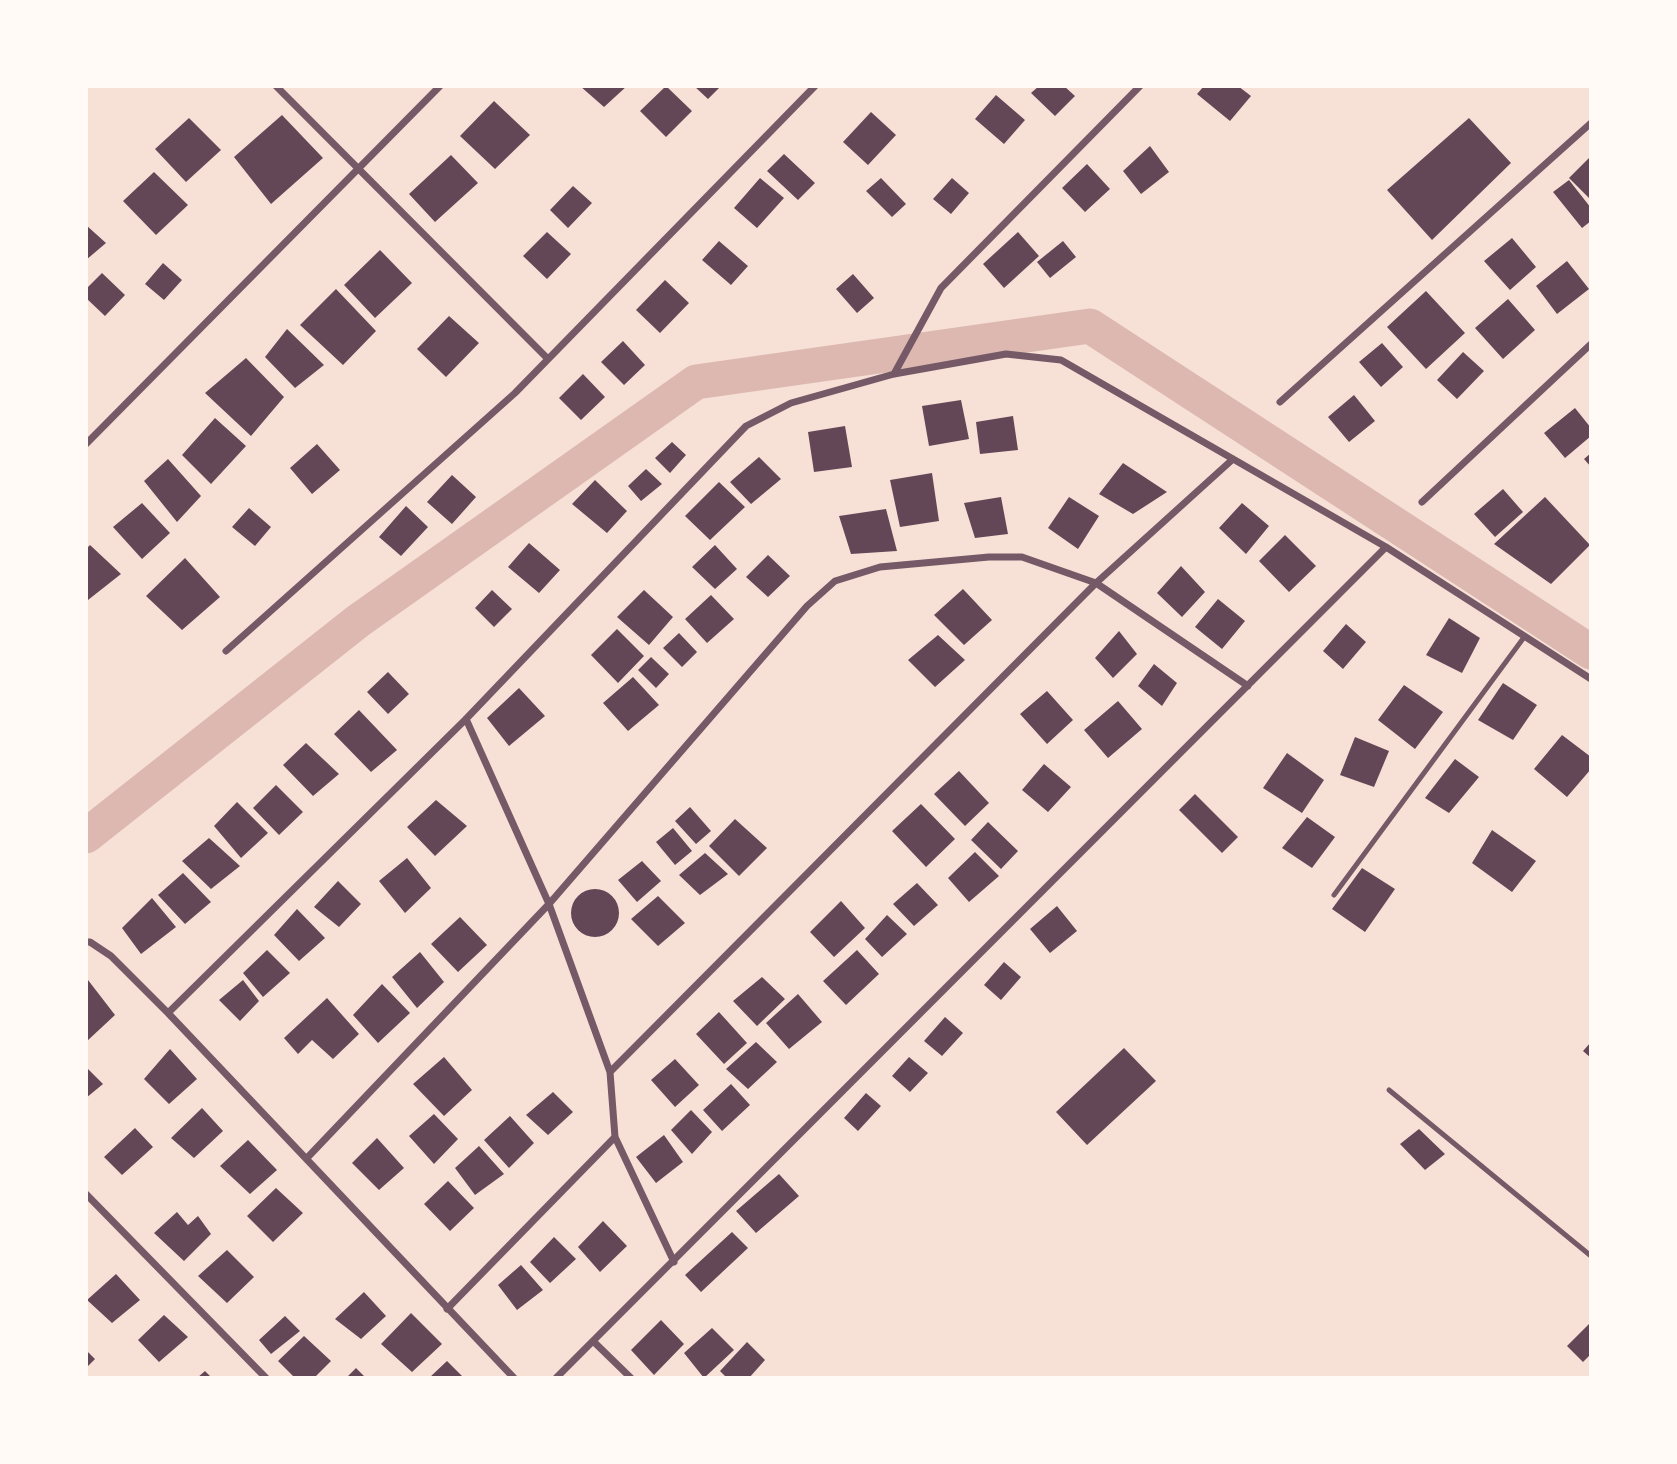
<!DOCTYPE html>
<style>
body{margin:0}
#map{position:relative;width:1677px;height:1464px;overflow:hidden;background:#f7e1d7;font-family:Ubuntu,sans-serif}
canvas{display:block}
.frame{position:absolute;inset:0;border:88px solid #fffaf5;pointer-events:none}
</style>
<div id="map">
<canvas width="1677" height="1464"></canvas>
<div class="frame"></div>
</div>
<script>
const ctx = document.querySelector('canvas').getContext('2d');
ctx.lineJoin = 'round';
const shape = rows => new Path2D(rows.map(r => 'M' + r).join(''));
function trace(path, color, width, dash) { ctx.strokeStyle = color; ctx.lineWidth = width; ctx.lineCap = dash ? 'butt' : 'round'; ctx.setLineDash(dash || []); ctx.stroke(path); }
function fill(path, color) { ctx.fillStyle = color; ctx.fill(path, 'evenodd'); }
trace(shape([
 [86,836,358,621,696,382,1090,326,1591,652]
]), '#dcb8b0', 35);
fill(shape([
 [580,86,627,86,604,107],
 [666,86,692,111,666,137,640,111],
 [694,86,721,86,708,99],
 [1039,86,1064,86,1075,96,1055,116,1031,93],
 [1204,86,1238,86,1251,96,1230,121,1197,94],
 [996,95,1025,120,1004,144,975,119],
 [494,101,530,135,495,169,460,136],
 [871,112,896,135,868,165,843,142],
 [282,115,323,158,271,204,234,157],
 [189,118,221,150,186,182,155,149],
 [1469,118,1511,163,1432,240,1387,190],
 [1150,146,1169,172,1141,194,1123,171],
 [784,154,815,183,798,200,767,171],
 [451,155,478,183,435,222,409,194],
 [1591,156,1591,200,1569,178],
 [1087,164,1110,189,1085,212,1062,188],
 [154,172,188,205,156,235,123,201],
 [760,178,784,198,757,228,734,208],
 [881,178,906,204,892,217,866,191],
 [952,178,969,193,951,214,933,199],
 [1569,180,1591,208,1591,221,1582,228,1553,192],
 [573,186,592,203,568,228,550,210],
 [86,225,106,243,86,260],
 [547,232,571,254,547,279,523,256],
 [1018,232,1039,256,1004,288,983,264],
 [1512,238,1536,267,1510,290,1484,261],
 [719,241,748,266,731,285,702,260],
 [1063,241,1076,257,1050,278,1037,262],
 [380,250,412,283,375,318,344,285],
 [1567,261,1589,289,1557,314,1536,286],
 [163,263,182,280,164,300,145,284],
 [102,273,125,295,105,316,86,298,86,289],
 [853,274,874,298,857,313,836,289],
 [665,280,689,303,660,333,636,310],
 [336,289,376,331,343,365,300,325],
 [1426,291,1465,333,1426,369,1387,327],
 [1508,299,1535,330,1503,359,1475,328],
 [449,316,479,343,446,377,417,349],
 [287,329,324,365,295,388,265,357],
 [623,341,645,365,624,385,601,362],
 [1382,343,1403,367,1381,387,1359,362],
 [1463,352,1484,371,1457,399,1437,380],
 [246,358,284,397,251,436,205,393],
 [583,374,605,397,581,420,559,398],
 [1354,395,1375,421,1349,442,1328,417],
 [961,400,969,439,929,446,922,406],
 [1575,408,1591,428,1591,436,1565,458,1544,433],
 [1013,416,1018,450,980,454,976,422],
 [215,418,246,446,211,484,182,455],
 [845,426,852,467,814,472,808,432],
 [672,442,686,455,670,473,655,458],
 [317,444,340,470,312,494,290,468],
 [1591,453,1591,467,1584,459],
 [759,457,781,479,751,504,730,482],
 [168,459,201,496,177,522,144,481],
 [1123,463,1167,492,1133,514,1099,494],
 [646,469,662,484,641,501,628,486],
 [932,473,939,521,900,527,890,480],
 [452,475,476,497,452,524,427,502],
 [595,480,627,511,607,533,572,504],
 [719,482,745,507,710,540,685,516],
 [1503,489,1523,512,1495,537,1474,514],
 [1001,497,1008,534,975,538,964,503],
 [1069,497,1099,516,1078,549,1048,528],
 [1545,497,1590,545,1551,584,1494,544],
 [142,503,170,533,142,559,113,527],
 [1242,503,1269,526,1246,554,1219,528],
 [406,506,428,527,401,556,379,537],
 [249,508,271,527,255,546,232,527],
 [886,509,897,551,851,554,839,516],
 [1285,535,1316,566,1289,592,1259,561],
 [529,543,560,570,539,593,508,567],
 [90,545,121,574,88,600,86,598,86,549],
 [715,545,737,569,715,589,692,567],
 [768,555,790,576,768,597,746,577],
 [185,558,220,597,182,630,146,596],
 [1181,566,1205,592,1182,617,1157,593],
 [963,589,992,620,964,645,934,615],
 [492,590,512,609,494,627,475,608],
 [644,590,673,617,649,645,617,617],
 [711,595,734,619,707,643,685,619],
 [1218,599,1245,621,1222,649,1195,627],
 [1449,618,1480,638,1462,673,1426,655],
 [1346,624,1366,642,1343,669,1323,651],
 [617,629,644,656,618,683,591,655],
 [1119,631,1137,654,1113,678,1095,658],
 [679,633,697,652,682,667,663,648],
 [938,635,965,660,935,687,908,660],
 [651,657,669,674,656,688,638,670],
 [1154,664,1177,683,1162,706,1138,686],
 [388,672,409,694,388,714,367,692],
 [633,677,659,705,628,731,603,703],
 [1503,683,1537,705,1513,740,1478,720],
 [1404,685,1443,712,1415,749,1378,720],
 [519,688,545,716,509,746,487,718],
 [1047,691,1073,720,1047,744,1020,714],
 [1118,701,1142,729,1108,758,1084,730],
 [359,710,397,750,371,772,334,734],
 [1562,735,1591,757,1591,769,1567,797,1534,769],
 [1355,737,1389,751,1374,787,1340,775],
 [306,743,339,774,313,796,283,765],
 [1287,753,1324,780,1302,813,1263,788],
 [1455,759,1479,777,1449,813,1425,798],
 [1044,764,1071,787,1048,812,1022,790],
 [959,771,989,803,965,826,934,794],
 [276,785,303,812,279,835,253,808],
 [1195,794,1238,837,1222,853,1179,810],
 [436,800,467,826,435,856,407,827],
 [237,802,268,833,241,858,214,826],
 [921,804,955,839,926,867,892,831],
 [690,807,711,831,696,844,675,821],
 [1307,817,1335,837,1312,868,1282,848],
 [735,819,767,848,739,876,709,846],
 [988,822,1018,851,1001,869,971,840],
 [673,828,692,851,675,865,656,842],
 [1492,830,1536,861,1512,892,1472,863],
 [209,838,240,866,211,889,182,861],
 [975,852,999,876,969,902,948,878],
 [705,853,728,874,700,895,679,875],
 [407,858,431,888,405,913,379,881],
 [642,861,661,881,637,902,618,880],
 [1362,868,1395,889,1365,932,1332,909],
 [183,873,211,902,185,924,158,895],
 [338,881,361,904,339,927,314,907],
 [917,883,938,905,914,926,893,904],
 '571 913a24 24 0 1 1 48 0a24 24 0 1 1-48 0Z',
 [658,896,685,923,658,946,631,919],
 [152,898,176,927,141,954,122,928],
 [841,901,865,928,834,957,810,932],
 [1057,906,1077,931,1050,953,1030,929],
 [297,909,325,938,299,961,274,935],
 [887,915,907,934,882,957,865,939],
 [460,917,487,945,458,972,431,944],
 [267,950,290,973,263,997,243,973],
 [857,950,879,974,846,1005,823,981],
 [420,952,444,982,417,1008,392,977],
 [1004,962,1021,977,1001,1000,984,985],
 [762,977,785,999,757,1026,733,1001],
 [88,980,115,1015,86,1042,86,982],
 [243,980,259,1001,240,1021,219,1000],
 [382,984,410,1013,378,1043,353,1015],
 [798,994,822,1022,789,1049,766,1023],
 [327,998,359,1034,333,1059,312,1040,298,1054,284,1038],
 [719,1012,747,1043,724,1064,696,1034],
 [945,1017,963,1033,942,1056,924,1041],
 [756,1042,777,1062,748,1089,726,1069],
 [1591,1042,1591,1058,1583,1051],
 [1124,1048,1156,1081,1087,1145,1056,1112],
 [170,1049,197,1079,169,1104,144,1079],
 [444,1057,472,1090,444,1116,413,1084],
 [909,1057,928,1073,910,1092,892,1076],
 [675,1059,699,1085,675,1107,651,1080],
 [86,1067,103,1084,86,1098],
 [731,1084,750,1105,722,1131,703,1110],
 [553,1092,573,1112,548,1135,526,1115],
 [866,1093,881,1106,858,1131,844,1118],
 [202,1108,223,1131,194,1158,171,1138],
 [691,1110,712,1132,692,1154,671,1130],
 [434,1114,458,1139,434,1164,409,1136],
 [510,1116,534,1143,509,1168,484,1140],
 [135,1128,153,1147,122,1175,104,1157],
 [1419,1129,1445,1154,1425,1170,1400,1144],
 [664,1135,683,1162,656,1183,636,1157],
 [377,1138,404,1168,379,1190,352,1163],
 [248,1140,277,1170,250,1194,220,1166],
 [479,1146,504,1174,475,1195,455,1168],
 [779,1174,799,1196,756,1233,736,1211],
 [448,1181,474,1208,450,1231,424,1204],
 [276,1188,303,1213,273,1242,247,1216],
 [177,1212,188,1225,198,1216,211,1234,184,1261,154,1233],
 [603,1221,627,1246,600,1272,578,1247],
 [732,1232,748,1248,701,1292,685,1275],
 [554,1237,576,1259,550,1283,530,1262],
 [227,1250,254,1277,227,1303,198,1276],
 [521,1265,543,1290,517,1310,498,1285],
 [116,1274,140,1300,112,1323,87,1300],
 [364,1292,386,1316,361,1339,335,1319],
 [411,1313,442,1344,412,1372,381,1344],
 [164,1315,188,1337,159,1362,138,1340],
 [285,1316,300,1331,271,1354,259,1340],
 [661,1320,684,1344,654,1375,631,1350],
 [1591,1322,1591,1354,1583,1362,1567,1346],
 [712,1328,734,1350,704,1378,684,1353],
 [304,1336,331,1361,314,1378,295,1378,278,1361],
 [747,1342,765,1360,749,1378,727,1378,720,1371],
 [86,1350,95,1359,86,1368],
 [447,1361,464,1378,429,1378],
 [356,1368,366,1378,346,1378],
 [205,1371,212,1378,197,1378]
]), '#644757');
trace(shape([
 [1334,895,1525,636],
 [1389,1090,1591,1256]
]), '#755966', 5);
trace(shape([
 [276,86,548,359],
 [894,374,941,288,1140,86],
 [1280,402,1591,123],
 [86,444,440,86],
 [1422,502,1591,344],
 [226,651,515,393,815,86],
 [466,719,549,904,610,1072,615,1137,674,1262],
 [86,942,90,942,111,956,168,1013,514,1378],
 [168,1013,466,719,746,426,791,403,894,374,1006,354,1061,360,1386,547,1591,679],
 [610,1072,1096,583,1233,459],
 [307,1158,549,904,807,606,835,581,880,567,989,557,1022,557,1096,583,1248,686],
 [86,1194,266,1378],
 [447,1309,615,1137],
 [594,1342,631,1378],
 [556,1378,1386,547]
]), '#755966', 7);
</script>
